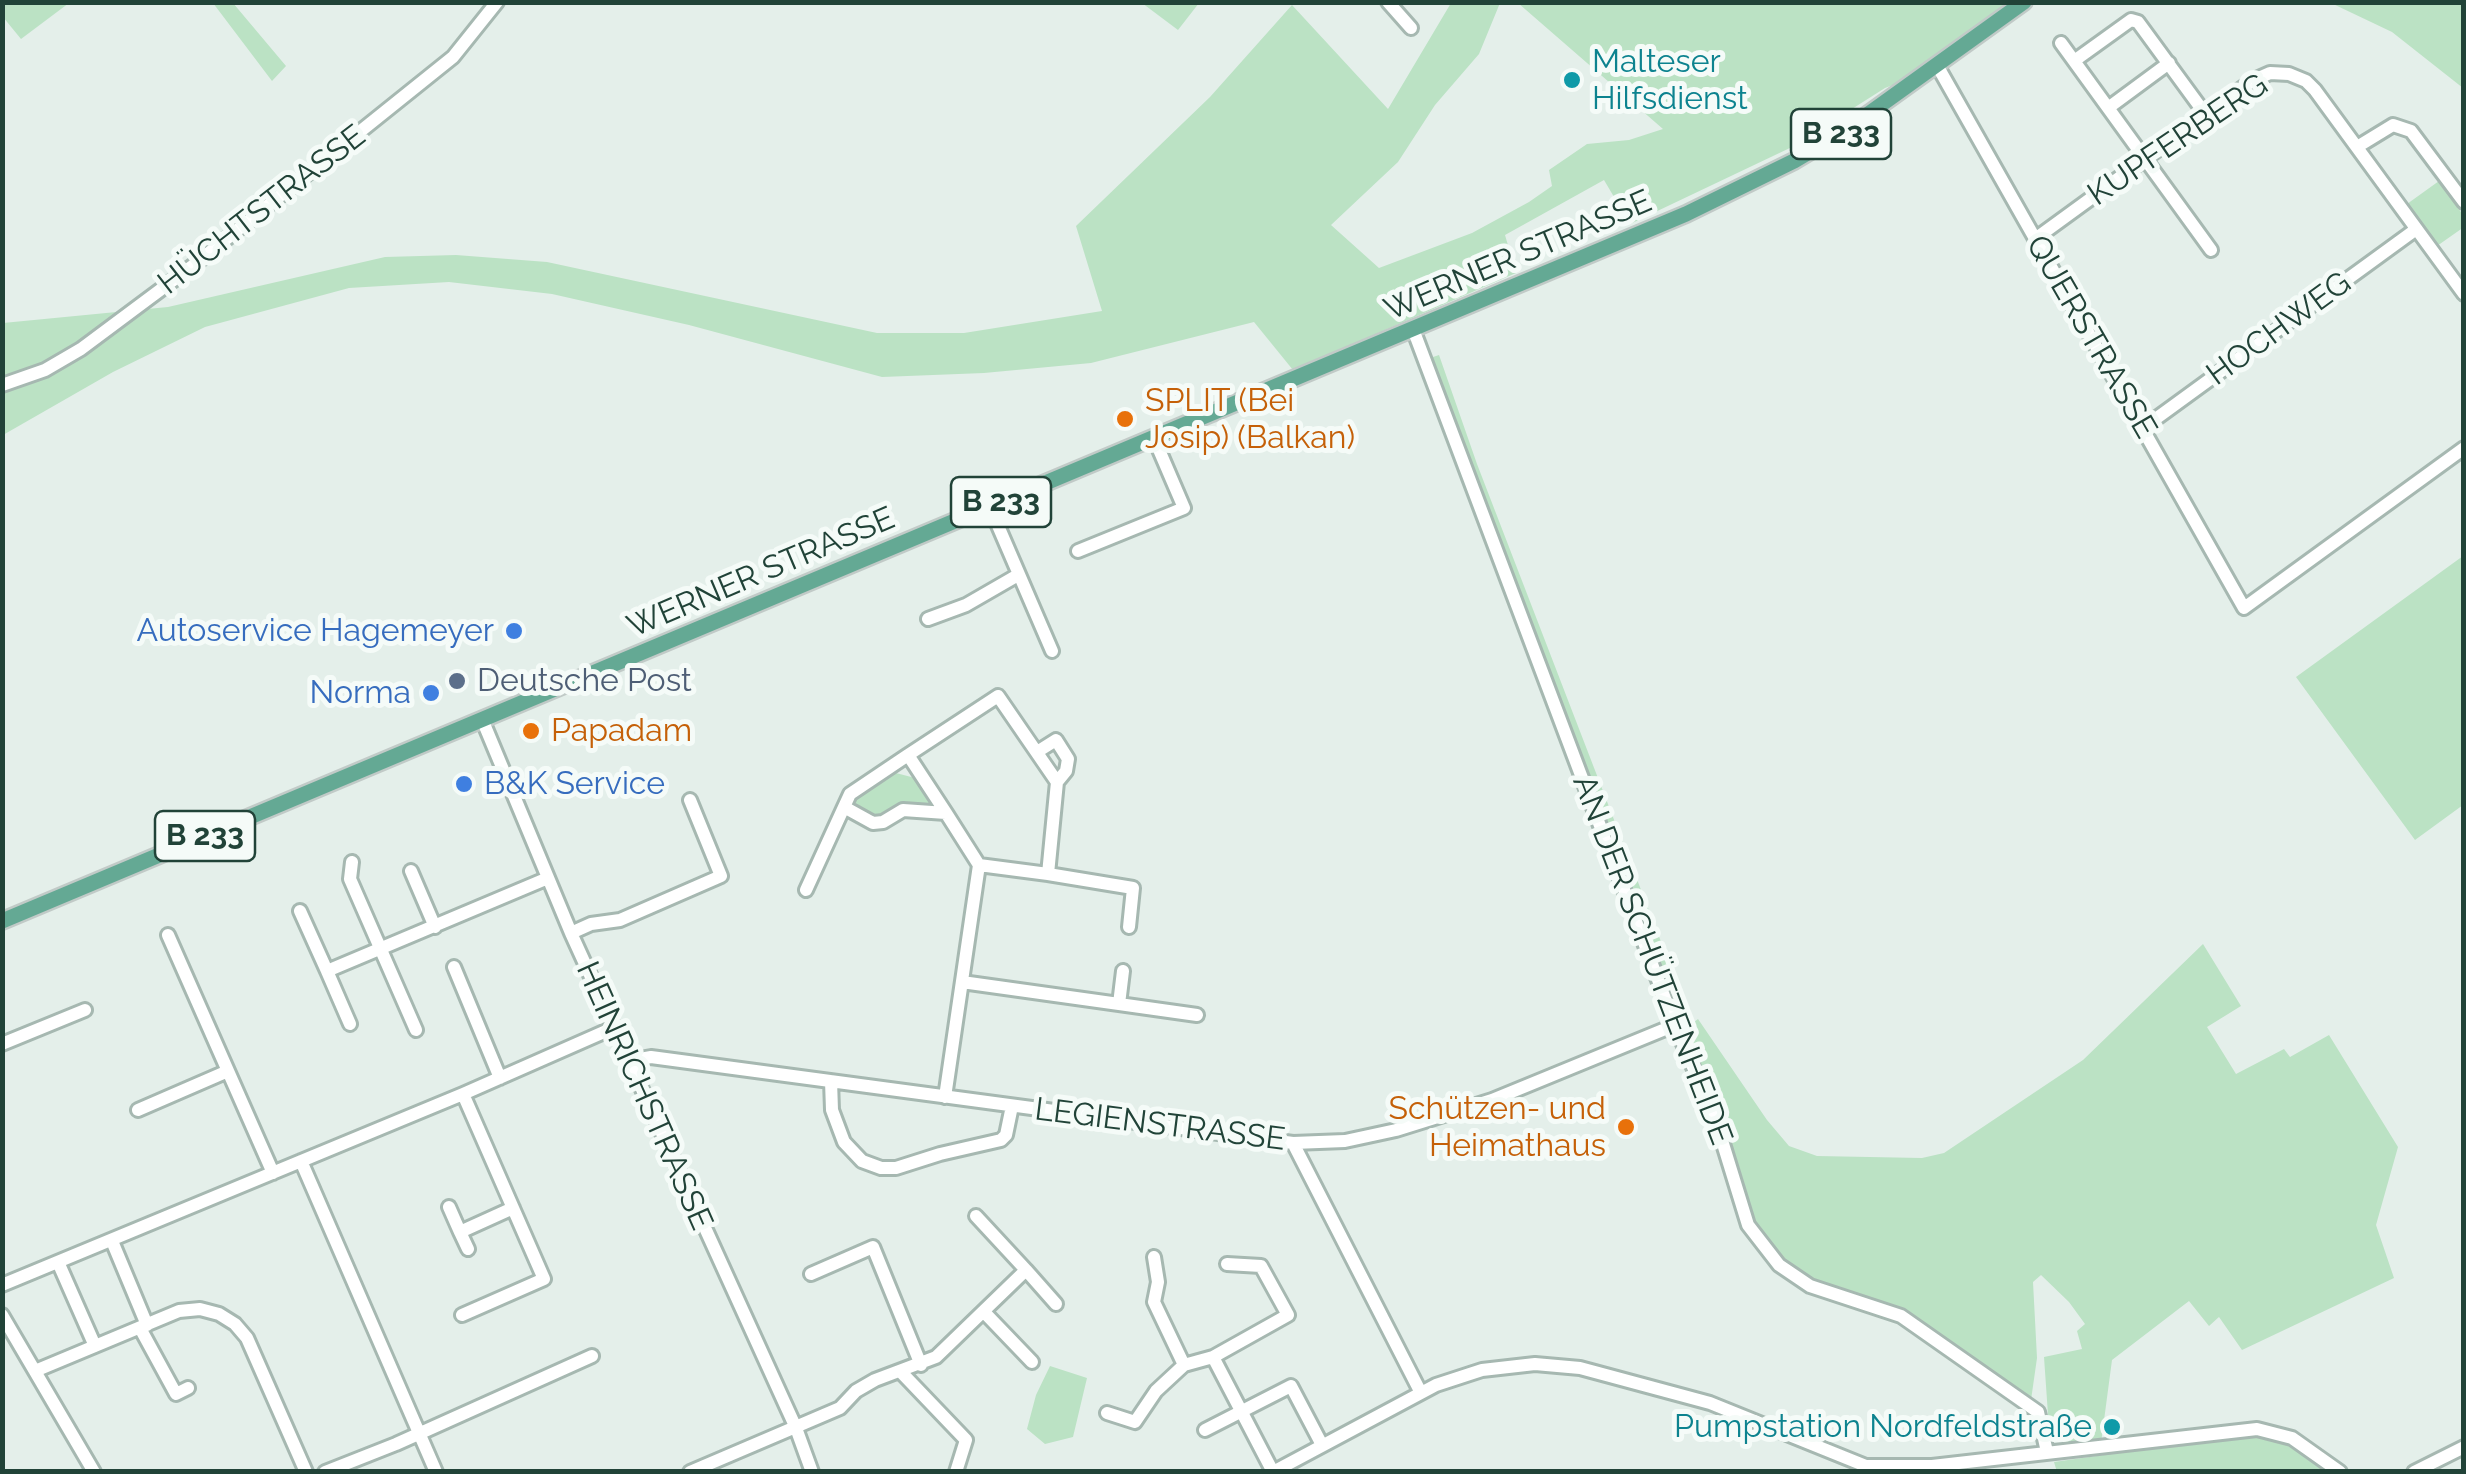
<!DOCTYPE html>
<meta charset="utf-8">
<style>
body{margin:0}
#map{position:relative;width:2466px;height:1474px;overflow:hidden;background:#e4efea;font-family:Raleway,sans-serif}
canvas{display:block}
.frame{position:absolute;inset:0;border:5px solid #214338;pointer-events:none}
</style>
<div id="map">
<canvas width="2466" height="1474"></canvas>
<div class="frame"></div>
</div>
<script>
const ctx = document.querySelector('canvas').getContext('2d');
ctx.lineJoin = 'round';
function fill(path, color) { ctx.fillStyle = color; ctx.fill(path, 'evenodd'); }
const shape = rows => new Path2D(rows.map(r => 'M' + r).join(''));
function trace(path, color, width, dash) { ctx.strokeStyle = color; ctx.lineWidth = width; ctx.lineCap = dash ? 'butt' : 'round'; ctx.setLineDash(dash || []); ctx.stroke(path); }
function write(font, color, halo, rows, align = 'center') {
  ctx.font = font + ' Raleway,sans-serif'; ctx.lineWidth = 10; ctx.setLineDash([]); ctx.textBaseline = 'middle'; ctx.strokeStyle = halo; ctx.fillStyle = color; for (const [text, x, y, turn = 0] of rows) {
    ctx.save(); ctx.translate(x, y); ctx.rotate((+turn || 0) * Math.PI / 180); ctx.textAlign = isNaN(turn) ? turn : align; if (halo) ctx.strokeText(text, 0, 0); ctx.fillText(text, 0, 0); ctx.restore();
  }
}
fill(shape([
 [2,3,3,2,69,3,21,39,3,17],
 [213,3,233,3,286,66,272,81],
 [1142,3,1199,3,1178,30],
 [1451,3,1500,3,1479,54,1435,105,1398,162,1331,225,1379,268,1472,233,1529,202,1552,186,1549,170,1587,144,1629,140,1663,129,1518,3,2020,3,1932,70,1885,88,1792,147,1630,224,1604,180,1505,235,1516,273,1293,370,1254,322,1091,363,984,373,882,377,689,325,552,294,449,282,349,288,205,327,113,372,3,435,3,323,168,307,385,257,456,255,547,262,877,333,964,333,1102,311,1076,226,1210,97,1292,5,1388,109],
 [2331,3,2463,3,2463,88,2392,32],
 [2439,181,2463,215,2464,227,2437,246,2407,204],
 [1439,355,1477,464,1685,1004,1675,1008,1430,358],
 [2463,556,2463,805,2415,840,2296,677],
 [892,772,919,779,936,806,875,819,853,808,860,791],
 [2203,944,2241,1006,2207,1027,2236,1074,2284,1049,2290,1057,2329,1035,2398,1147,2376,1225,2394,1278,2242,1350,2219,1317,2209,1326,2189,1301,2112,1360,2101,1443,2065,1442,2049,1429,2044,1357,2082,1349,2077,1331,2085,1324,2069,1302,2041,1275,2033,1282,2037,1358,2031,1400,1905,1312,1816,1282,1783,1261,1749,1218,1681,1032,1698,1019,1767,1120,1789,1146,1817,1156,1922,1158,1944,1153,2083,1060],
 [1050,1366,1087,1378,1073,1437,1045,1444,1027,1429,1036,1395],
 [2223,1438,2264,1438,2288,1445,2328,1471,2057,1472,2054,1462]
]), '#bbe2c4');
const minor = shape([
 [1388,2,1411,28],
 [2061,43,2211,250],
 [2074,61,2131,20,2138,22,2206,115],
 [1938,67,2244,608,2464,448],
 [2108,108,2169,63],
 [2357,147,2393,125,2411,131,2464,202],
 [2035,239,2252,81,2270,73,2289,74,2306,81,2315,90,2464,294],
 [1413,329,1675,1025,1716,1121,1748,1225,1779,1265,1810,1286,1901,1316,2038,1412,2047,1452],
 [2,385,45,370,81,349,195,264,453,57,497,2],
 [2143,428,2415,230],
 [990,507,1052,651],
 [1078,551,1184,508,1154,438],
 [928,619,966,605,1018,575],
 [482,719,571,933,796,1428,812,1472],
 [1037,752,1056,740,1068,759,1066,771,1057,782],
 [908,755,998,696,1057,782,1048,874,1133,888,1129,927],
 [352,862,350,879,416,1030],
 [979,865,1048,874],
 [411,871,435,927],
 [806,890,844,807],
 [300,911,327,971],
 [571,933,591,924,620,920,721,876,690,800],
 [168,935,273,1173],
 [454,967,500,1078],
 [962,982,1119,1004,1123,971],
 [1119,1004,1197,1015],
 [350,1024,327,971,548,878],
 [2,1044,85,1010],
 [629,1061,651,1057,1293,1143,1345,1141,1396,1130,1492,1100,1675,1025],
 [831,1081,832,1110,844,1142,862,1161,881,1168,896,1168,940,1154,1001,1140,1006,1135,1012,1106],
 [945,1097,979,865,946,813,908,755,850,794,844,807,873,823,883,822,903,810,946,813],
 [138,1110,228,1071],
 [1293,1143,1421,1393],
 [301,1161,436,1472],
 [449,1207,460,1232,513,1208],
 [460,1232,468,1249],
 [112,1241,147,1325],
 [1154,1257,1158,1282,1154,1302,1184,1365],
 [58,1262,95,1346],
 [1026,1270,1056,1304],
 [811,1274,873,1247,921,1365],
 [2,1285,463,1094,613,1028],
 [984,1312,1032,1362],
 [2,1315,94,1472],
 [462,1315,544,1279,463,1094],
 [140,1328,176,1394,188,1388],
 [1213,1357,1273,1472],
 [35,1371,179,1311,200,1309,219,1314,235,1324,247,1338,306,1472],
 [901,1372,966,1440,956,1472],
 [1107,1413,1135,1422,1156,1391,1184,1365,1213,1357,1288,1315,1261,1266,1227,1264],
 [1205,1430,1291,1386,1322,1445],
 [325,1472,396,1444,592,1356],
 [690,1472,840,1408,856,1391,875,1380,936,1357,1026,1270,976,1216],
 [1273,1472,1436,1385,1482,1370,1535,1364,1580,1368,1710,1403,1866,1466,1932,1466,2257,1429,2292,1438,2340,1472],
 [2414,1472,2464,1447]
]);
const major = shape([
 [2,921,1686,214,1794,161,1846,130,2024,2]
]);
trace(minor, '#a6b8b1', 18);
trace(major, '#c1cac7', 20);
trace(minor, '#fff', 12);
trace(major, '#64a994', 15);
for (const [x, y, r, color] of [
 [1572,80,10,"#0f9aa8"],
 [1125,419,10,"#e8710a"],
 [514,631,10,"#3f7fe0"],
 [457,681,10,"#5c6f8a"],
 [431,693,10,"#3f7fe0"],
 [531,731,10,"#e8710a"],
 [464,784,10,"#3f7fe0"],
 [1626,1127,10,"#e8710a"],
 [2112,1427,10,"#0f9aa8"]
]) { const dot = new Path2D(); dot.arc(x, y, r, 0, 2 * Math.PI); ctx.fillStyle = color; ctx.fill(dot); trace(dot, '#f5fbf8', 4); }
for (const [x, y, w] of [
 [1841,134,100],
 [1001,502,100],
 [205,836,100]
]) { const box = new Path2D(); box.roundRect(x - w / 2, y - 25, w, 50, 8); ctx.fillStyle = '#f5fbf8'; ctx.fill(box); trace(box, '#214338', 2.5); }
write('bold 30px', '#214338', null, [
 ["B 233",1841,134],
 ["B 233",1001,502],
 ["B 233",205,836]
]);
write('32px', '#0d838f', '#f5fbf8', [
 ["Malteser",1592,62],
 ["Hilfsdienst",1592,99],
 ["Pumpstation Nordfeldstraße",2092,1427,"right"]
], 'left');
write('32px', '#214338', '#f5fbf8', [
 ["KUPFERBERG",2178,140,-34],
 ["HÜCHTSTRASSE",262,210,-38],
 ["WERNER STRASSE",1518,256,-23],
 ["HOCHWEG",2279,329,-36],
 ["QUERSTRASSE",2091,337,60],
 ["WERNER STRASSE",761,573,-23],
 ["AN DER SCHÜTZENHEIDE",1652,960,69],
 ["HEINRICHSTRASSE",644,1096,66],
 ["LEGIENSTRASSE",1160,1125,7]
]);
write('32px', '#c56008', '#f5fbf8', [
 ["SPLIT (Bei",1145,401],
 ["Josip) (Balkan)",1145,438],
 ["Papadam",551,731],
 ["Schützen- und",1606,1109,"right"],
 ["Heimathaus",1606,1146,"right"]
], 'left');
write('32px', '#366cbe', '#f5fbf8', [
 ["Autoservice Hagemeyer",494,631],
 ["Norma",411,693],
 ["B&K Service",484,784,"left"]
], 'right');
write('32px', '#4e5e75', '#f5fbf8', [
 ["Deutsche Post",477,681]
], 'left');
</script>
